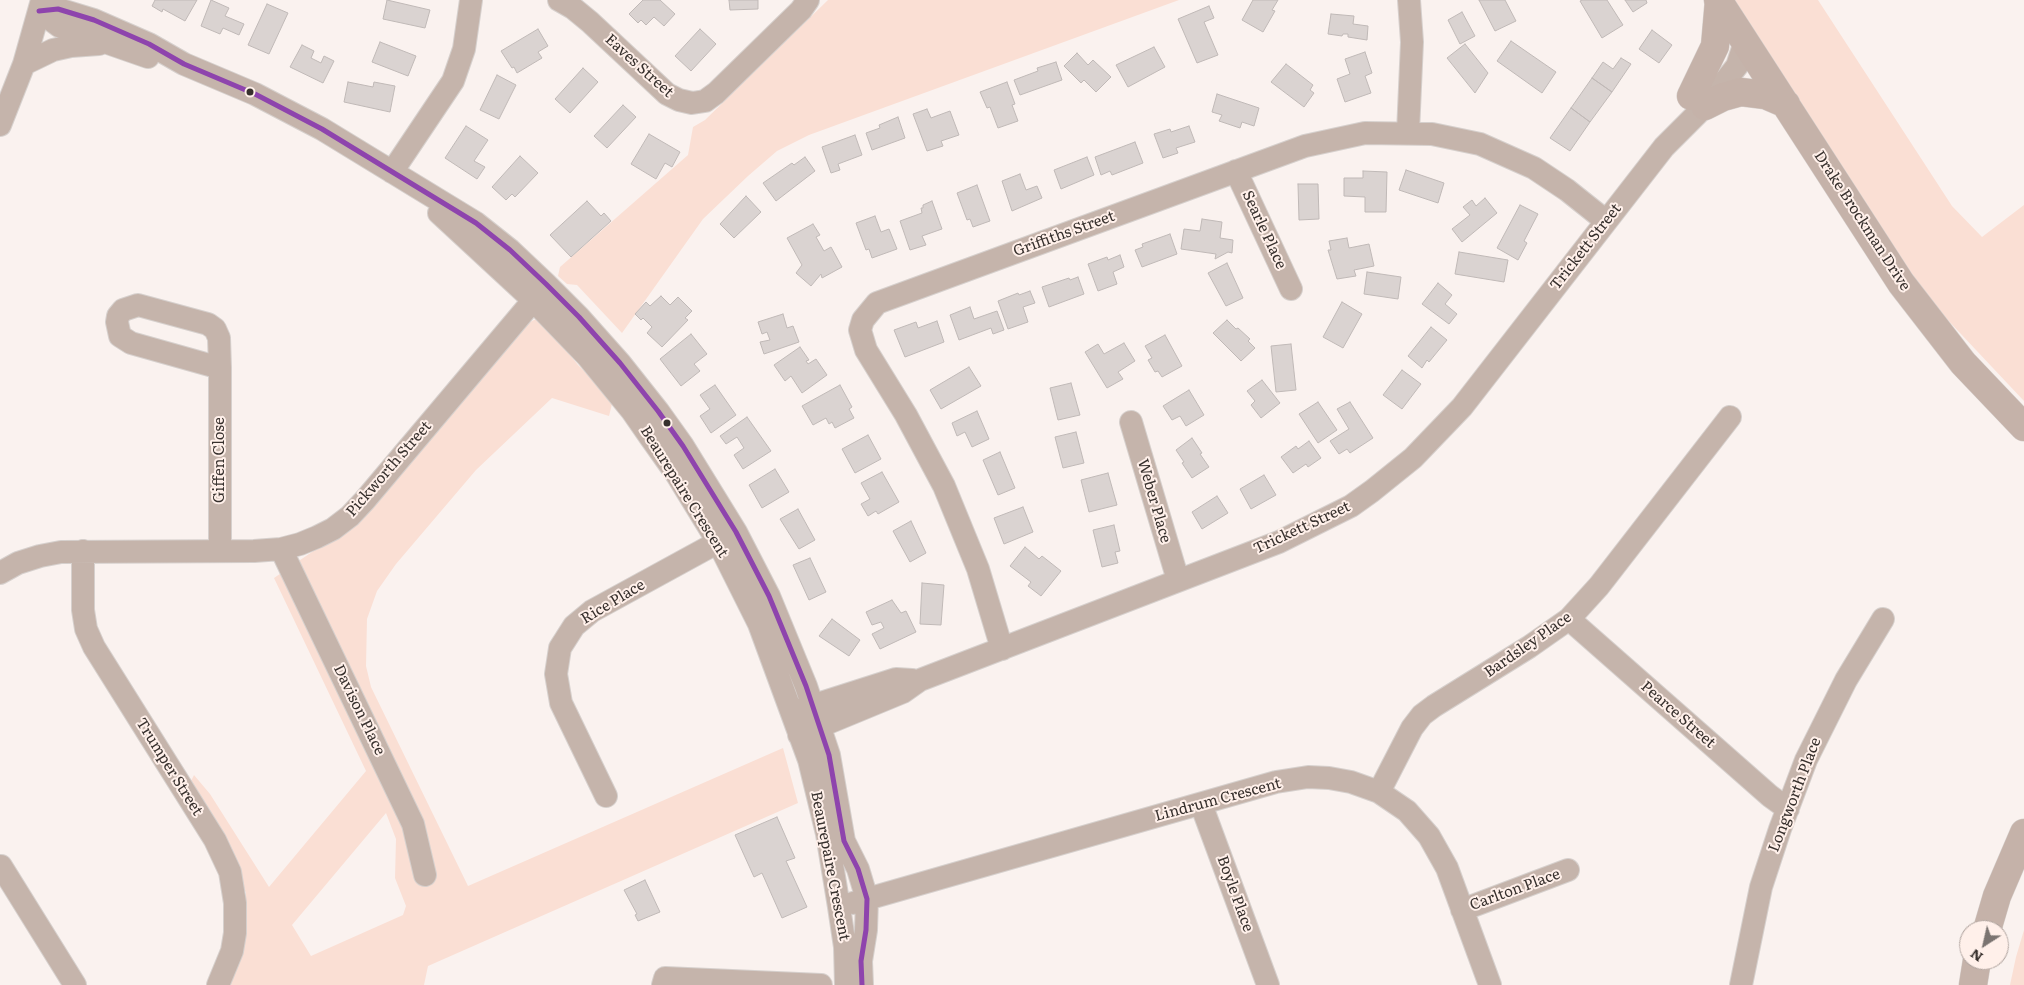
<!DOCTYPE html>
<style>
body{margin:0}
#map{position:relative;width:2024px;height:985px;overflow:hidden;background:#faf2ef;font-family:Literata,serif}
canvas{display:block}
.north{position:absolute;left:1959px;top:920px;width:50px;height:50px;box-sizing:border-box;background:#fff0ea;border:1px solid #afa39e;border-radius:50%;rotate:215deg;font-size:14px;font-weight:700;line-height:20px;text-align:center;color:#37302d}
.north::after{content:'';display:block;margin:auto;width:18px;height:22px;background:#7b7471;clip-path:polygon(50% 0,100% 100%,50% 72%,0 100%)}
</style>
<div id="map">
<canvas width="2024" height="985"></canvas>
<div class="north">N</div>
</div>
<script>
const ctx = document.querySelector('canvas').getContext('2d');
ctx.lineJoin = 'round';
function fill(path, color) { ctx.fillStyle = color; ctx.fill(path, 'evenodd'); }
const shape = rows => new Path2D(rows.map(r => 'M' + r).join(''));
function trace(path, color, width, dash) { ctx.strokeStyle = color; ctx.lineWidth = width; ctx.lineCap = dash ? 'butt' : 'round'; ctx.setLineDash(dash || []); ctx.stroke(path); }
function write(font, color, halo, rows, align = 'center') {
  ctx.font = font + ' Literata,serif'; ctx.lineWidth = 4; ctx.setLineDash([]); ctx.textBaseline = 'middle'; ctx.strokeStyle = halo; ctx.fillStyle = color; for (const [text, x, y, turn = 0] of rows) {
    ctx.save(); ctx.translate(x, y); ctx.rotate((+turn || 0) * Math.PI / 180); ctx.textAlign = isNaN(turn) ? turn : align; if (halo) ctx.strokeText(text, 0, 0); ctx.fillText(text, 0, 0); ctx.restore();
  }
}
fill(shape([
 [828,0,1179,0,809,135,777,151,748,176,703,219,622,333,577,285,567,284,558,276,560,267,688,155,693,127,705,120],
 [1719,0,1818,0,1952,206,1982,237,2024,205,2024,401,1928,299],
 [536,319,556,337,578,365,600,386,612,404,609,416,552,398,476,470,396,564,377,591,367,619,366,666,371,687,468,886,783,748,798,803,428,966,424,985,225,985,244,936,246,892,243,890,191,781,194,775,210,794,269,887,366,771,274,578,360,519,518,328],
 [386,813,396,839,395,878,406,906,403,915,311,956,292,925],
 [2024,930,2024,985,2010,985,2016,957]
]), '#fadfd4');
const building = shape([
 [155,0,197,0,185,21,163,9,162,12,152,6,155,0],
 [211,0,229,8,225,16,244,24,239,35,223,28,220,34,201,26,211,0],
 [387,0,430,10,425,28,383,19,387,0],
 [643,0,660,0,675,14,664,26,654,17,646,25,641,20,638,23,629,14,643,0],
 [729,0,758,0,758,9,730,10,729,0],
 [1253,0,1278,0,1272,10,1275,11,1263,32,1242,20,1253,0],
 [1479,0,1505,0,1516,21,1495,31,1479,0],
 [1582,0,1607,0,1623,25,1602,38,1580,1,1582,0],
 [1625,0,1646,0,1647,3,1633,12,1625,0],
 [267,4,288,13,269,54,248,45,267,4],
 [1209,6,1214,18,1204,22,1218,55,1197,63,1178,19,1209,6],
 [1462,12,1475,36,1460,44,1448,20,1462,12],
 [1331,14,1354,16,1353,24,1368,26,1367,40,1348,37,1348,34,1343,34,1342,36,1328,34,1331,14],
 [538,29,548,46,538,52,542,58,517,73,514,67,512,68,501,51,538,29],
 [700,29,716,44,691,71,675,56,700,29],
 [1652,30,1672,45,1659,63,1639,49,1652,30],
 [1511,41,1556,72,1542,93,1497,61,1511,41],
 [380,42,416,56,408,76,372,62,380,42],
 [1465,44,1488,73,1475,93,1447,58,1465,44],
 [302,45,314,51,311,58,321,63,324,56,334,61,323,83,290,67,302,45],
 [1154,47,1165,67,1128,87,1116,65,1154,47],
 [1365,52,1372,73,1365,76,1371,93,1345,102,1337,79,1350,74,1345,59,1365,52],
 [1077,53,1088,65,1093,60,1111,77,1096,92,1084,80,1081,83,1064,66,1077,53],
 [1621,58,1631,64,1612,92,1592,78,1603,62,1613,69,1621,58],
 [1056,62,1062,80,1020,95,1014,80,1038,71,1037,68,1056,62],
 [1286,64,1313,85,1310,90,1314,93,1304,107,1271,82,1286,64],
 [583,68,598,82,570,113,555,99,583,68],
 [497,75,516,85,499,119,480,110,497,75],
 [1592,78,1612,92,1590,122,1571,108,1592,78],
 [348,82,373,87,374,82,395,86,390,112,344,102,348,82],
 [1007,82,1015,104,1012,105,1018,121,998,128,990,107,987,108,980,92,1007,82],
 [1217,94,1259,108,1254,126,1242,122,1240,128,1219,121,1222,115,1212,112,1217,94],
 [623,105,636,117,607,148,594,136,623,105],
 [1571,108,1590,122,1570,151,1550,138,1571,108],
 [927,109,931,118,950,111,959,135,941,141,943,146,927,151,913,114,927,109],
 [898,117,905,138,872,150,866,133,880,128,879,125,898,117],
 [466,126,488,140,474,161,485,167,477,179,445,158,466,126],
 [1189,126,1195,142,1176,148,1178,153,1163,158,1154,134,1170,129,1171,132,1189,126],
 [649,134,680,152,672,167,665,163,656,179,631,164,649,134],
 [855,135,862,155,838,164,840,170,831,173,822,147,855,135],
 [1135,142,1143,163,1112,175,1110,171,1101,175,1095,157,1135,142],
 [520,156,538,173,515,197,512,194,506,200,492,187,520,156],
 [805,157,815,171,776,201,763,183,792,163,794,165,805,157],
 [1087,157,1094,175,1061,189,1054,170,1087,157],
 [1406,170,1444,183,1438,203,1399,190,1406,170],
 [1363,171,1387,172,1386,212,1365,212,1365,197,1344,196,1344,178,1363,178,1363,171],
 [1020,174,1026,190,1037,186,1042,198,1012,211,1002,181,1020,174],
 [1298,184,1318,184,1319,219,1299,220,1298,184],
 [977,185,990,221,973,227,970,219,967,220,957,193,977,185],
 [746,196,761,212,734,238,720,224,746,196],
 [1485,198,1497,213,1462,242,1452,229,1470,215,1463,207,1472,200,1476,206,1485,198],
 [587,201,601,216,604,213,611,221,571,257,550,235,587,201],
 [932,201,942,229,922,236,926,245,910,250,900,221,922,213,921,208,923,208,923,205,932,201],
 [1520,205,1538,214,1524,241,1527,243,1518,260,1497,248,1520,205],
 [875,216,881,232,889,229,897,249,872,258,869,249,866,250,856,223,875,216],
 [1202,219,1222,222,1220,238,1233,240,1232,253,1228,252,1215,259,1216,254,1181,249,1184,229,1200,231,1202,219],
 [813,224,820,235,816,237,824,251,831,247,842,267,822,278,821,274,811,286,796,273,802,265,787,238,813,224],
 [1170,234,1177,254,1142,267,1135,250,1143,247,1142,244,1170,234],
 [1347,238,1349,248,1369,244,1374,266,1354,270,1356,276,1337,279,1328,250,1331,250,1329,241,1347,238],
 [1459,252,1508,260,1504,282,1455,274,1459,252],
 [1120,255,1124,267,1113,272,1117,284,1098,291,1088,264,1107,257,1108,260,1120,255],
 [1227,263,1243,298,1226,306,1208,273,1227,263],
 [1367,272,1401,277,1398,299,1364,294,1367,272],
 [1078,277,1084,294,1049,307,1042,287,1069,278,1070,280,1078,277],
 [1438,283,1452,295,1445,304,1457,314,1449,324,1422,304,1438,283],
 [1030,291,1035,303,1023,307,1028,322,1008,329,998,301,1018,293,1019,295,1030,291],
 [661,296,670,305,678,297,692,311,685,318,688,320,662,347,647,333,652,327,643,318,641,320,635,314,646,302,650,306,661,296],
 [1342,302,1362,314,1343,348,1323,337,1342,302],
 [970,307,974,319,997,311,1004,330,993,334,991,328,959,340,950,315,970,307],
 [783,314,787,328,793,326,799,342,764,354,760,342,770,340,767,332,762,334,758,322,783,314],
 [1227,320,1236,329,1238,328,1250,339,1248,341,1255,348,1241,361,1213,333,1227,320],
 [937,321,944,342,905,357,894,330,916,322,918,328,937,321],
 [1431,327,1447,340,1429,362,1427,360,1422,368,1408,356,1431,327],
 [691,334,707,354,694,364,700,371,681,386,660,359,691,334],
 [1165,335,1182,366,1162,377,1158,371,1155,372,1148,360,1152,358,1145,346,1165,335],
 [1124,343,1135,361,1118,372,1123,379,1107,388,1085,352,1098,344,1104,354,1124,343],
 [1291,344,1296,390,1276,392,1271,346,1291,344],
 [800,347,809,360,806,361,808,364,816,359,827,375,802,393,791,376,785,381,774,365,800,347],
 [969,367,981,386,941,409,930,390,969,367],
 [1402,370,1421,384,1402,409,1383,395,1402,370],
 [1262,380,1280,403,1261,418,1251,405,1255,401,1247,391,1262,380],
 [1071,383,1080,415,1058,420,1050,388,1071,383],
 [715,385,736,415,711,433,700,416,710,409,700,395,715,385],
 [840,385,852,407,849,409,854,418,835,428,832,422,829,424,826,418,813,425,802,406,840,385],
 [1189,390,1204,415,1186,426,1180,416,1172,420,1163,406,1189,390],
 [1318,402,1337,430,1318,443,1299,414,1318,402],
 [1350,402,1373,438,1350,453,1347,449,1339,454,1330,441,1349,429,1337,409,1350,402],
 [977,411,989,439,972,447,965,432,957,436,952,423,977,411],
 [747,417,771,451,743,469,734,455,744,448,737,437,726,444,720,436,747,417],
 [1076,432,1084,463,1063,468,1055,437,1076,432],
 [868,435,881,459,855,473,842,449,868,435],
 [1192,438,1202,453,1200,454,1209,467,1192,478,1182,463,1184,462,1176,450,1192,438],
 [1309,441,1321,458,1308,467,1306,464,1293,473,1281,457,1296,446,1298,449,1309,441],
 [1000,452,1015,488,998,495,983,460,1000,452],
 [775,469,789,492,762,508,749,485,775,469],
 [882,472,899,502,878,514,876,511,868,516,861,504,870,499,861,483,882,472],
 [1108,473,1117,505,1089,512,1081,480,1108,473],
 [1264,475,1276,495,1251,509,1240,489,1264,475],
 [1217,496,1228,513,1202,529,1192,512,1217,496],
 [1023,507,1033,532,1004,544,994,518,1023,507],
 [798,509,815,540,799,549,780,519,798,509],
 [911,521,926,553,910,562,893,531,911,521],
 [1114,525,1120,551,1115,552,1118,563,1102,567,1093,530,1114,525],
 [1025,547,1039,559,1042,556,1061,571,1041,596,1028,586,1031,582,1010,566,1025,547],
 [810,558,826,592,809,600,793,565,810,558],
 [922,583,944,585,941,625,920,624,922,583],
 [892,600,901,613,906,611,916,632,880,649,872,634,884,628,881,622,872,625,866,612,892,600],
 [832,619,860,640,849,656,819,636,832,619],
 [777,817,795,858,786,861,807,907,782,918,762,873,754,877,735,835,777,817],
 [645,880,660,912,638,921,635,915,637,914,624,890,645,880]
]);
fill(building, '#dad3d1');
trace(building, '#c0b9b7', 1);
const minor = shape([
 [559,0,573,8,590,22,667,94,679,100,692,103,705,101,716,93,801,10,808,0],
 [39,11,58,9,94,20,149,44,184,64,255,94,322,129,476,223,510,250,546,284,579,317,620,363,658,411,683,446,736,532,769,596,806,686,829,755,844,841,858,869,867,899,866,930,861,961,862,985],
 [39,11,59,26,148,57],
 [24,64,53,50,71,46,99,44],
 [0,125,24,64,42,0],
 [1408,132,1412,42,1409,0],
 [1236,171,1291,289],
 [392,172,453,81,464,49,471,0],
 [439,213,533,300,587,356,632,411,650,437,677,475,718,542,759,624,809,760,827,834,839,907,845,947,846,985],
 [1131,422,1178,580],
 [281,549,413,824,425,875],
 [83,551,83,610,86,629,94,647,215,840,230,872,235,903,235,933,232,951,218,985],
 [220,551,220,368,131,343,120,336,117,322,118,316,123,310,138,305,208,324,215,329,219,338,220,368],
 [0,573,18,563,40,556,61,552,254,551,281,549,300,544,317,537,333,529,350,516,365,500,542,290],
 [1569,619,1770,796,1788,809],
 [1002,649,978,569,944,486,906,415,866,350,860,330,863,320,877,303,1305,146,1365,133,1432,134,1480,144,1534,168,1567,190,1606,221],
 [799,710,896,679,912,680],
 [799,735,903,692,920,680,1279,542,1351,506,1372,491,1413,458,1462,407,1664,147,1705,106,1737,66,1745,42],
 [1379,792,1412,728,1422,715,1434,706,1529,647,1569,619,1599,586,1730,417],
 [606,796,561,703,556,674,560,648,574,626,592,611,731,535],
 [1201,804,1268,985],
 [1,866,75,985],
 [853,903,1276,782,1308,777,1329,778,1351,782,1379,792,1407,811,1429,836,1447,868,1490,985],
 [1462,910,1568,870],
 [663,985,665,978,821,985],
 [1741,985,1761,887,1780,829,1806,760,1846,680,1883,619]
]);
const major = shape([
 [1718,0,1901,283,1963,363,2024,427],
 [1691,96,1715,46,1719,0],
 [1705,106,1723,97,1741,92,1765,95,1786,104],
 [1987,930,1997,896,2024,833],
 [1973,985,1977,960]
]);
trace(minor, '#d6d0cd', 24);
trace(major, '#d6d0cd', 29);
trace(minor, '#c5b4ab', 22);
trace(major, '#c5b2a9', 28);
trace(shape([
 [39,11,58,9,94,20,149,44,184,64,255,94,322,129,476,223,510,250,546,284,579,317,620,363,658,411,683,446,736,532,769,596,806,686,829,755,844,841,858,869,867,899,866,930,861,961,862,985]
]), '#8e44ad', 5);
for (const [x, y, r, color] of [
 [250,92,4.5,"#37302d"],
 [667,423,4.5,"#37302d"]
]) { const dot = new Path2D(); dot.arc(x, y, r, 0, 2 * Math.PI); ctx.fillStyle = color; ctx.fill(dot); trace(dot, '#fff0ea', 2); }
write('15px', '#37302d', '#fff0ea', [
 ["Eaves Street",639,66,42],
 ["Drake Brockman Drive",1862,221,57],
 ["Searle Place",1264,230,65],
 ["Griffiths Street",1064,234,-20],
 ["Trickett Street",1586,247,-52],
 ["Giffen Close",220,460,-90],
 ["Pickworth Street",389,469,-49],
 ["Beaurepaire Crescent",684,492,58],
 ["Weber Place",1154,501,74],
 ["Trickett Street",1302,528,-25],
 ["Rice Place",613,602,-31],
 ["Bardsley Place",1528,645,-35],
 ["Davison Place",359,710,64],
 ["Pearce Street",1678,715,41],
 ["Trumper Street",169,767,58],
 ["Longworth Place",1795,795,-69],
 ["Lindrum Crescent",1218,800,-15],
 ["Beaurepaire Crescent",830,866,79],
 ["Carlton Place",1515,890,-20],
 ["Boyle Place",1235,894,70]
]);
</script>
